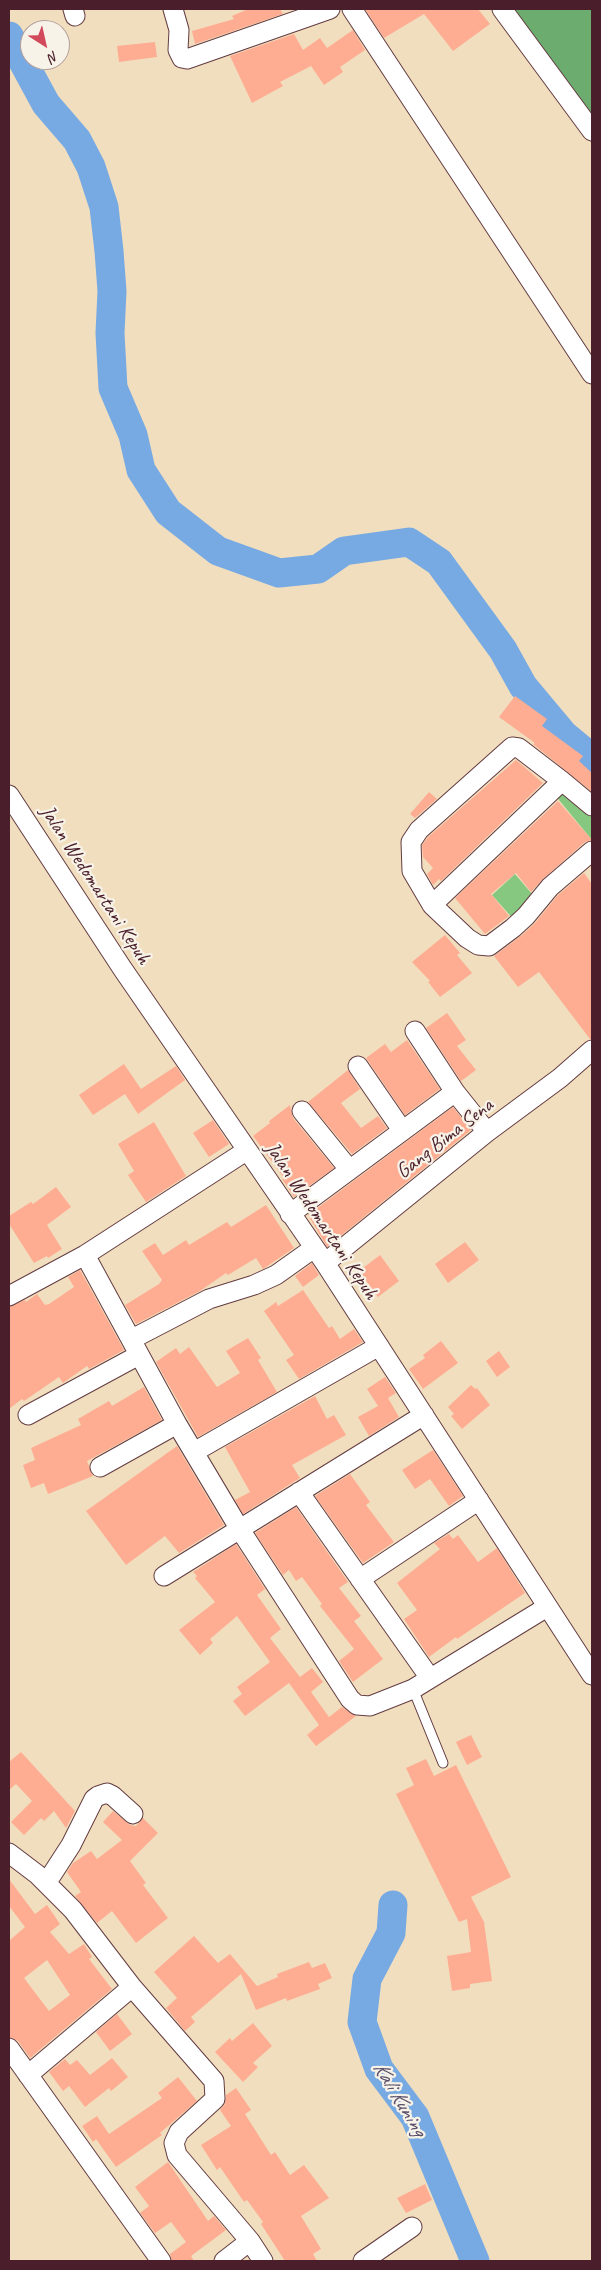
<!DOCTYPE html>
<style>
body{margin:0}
#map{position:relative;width:601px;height:2270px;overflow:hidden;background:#f1debe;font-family:Caveat,sans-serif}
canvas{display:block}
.frame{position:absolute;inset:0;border:10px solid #4a1f2b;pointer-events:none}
.north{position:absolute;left:20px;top:20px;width:50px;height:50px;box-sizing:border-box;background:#f7f3e8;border:1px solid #b29e9c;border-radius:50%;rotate:145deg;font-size:14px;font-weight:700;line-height:20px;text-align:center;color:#4a1f2b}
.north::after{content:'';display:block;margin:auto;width:18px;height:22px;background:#d1495b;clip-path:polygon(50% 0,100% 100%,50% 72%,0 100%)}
</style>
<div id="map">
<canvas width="601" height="2270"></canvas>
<div class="frame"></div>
<div class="north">N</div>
</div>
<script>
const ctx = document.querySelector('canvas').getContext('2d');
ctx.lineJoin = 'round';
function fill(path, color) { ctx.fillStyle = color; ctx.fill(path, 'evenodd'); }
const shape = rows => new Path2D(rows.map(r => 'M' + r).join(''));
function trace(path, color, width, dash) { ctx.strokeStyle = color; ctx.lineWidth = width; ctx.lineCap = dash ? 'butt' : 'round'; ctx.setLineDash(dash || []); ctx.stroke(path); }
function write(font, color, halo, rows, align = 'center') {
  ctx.font = font + ' Caveat,sans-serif'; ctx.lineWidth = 4.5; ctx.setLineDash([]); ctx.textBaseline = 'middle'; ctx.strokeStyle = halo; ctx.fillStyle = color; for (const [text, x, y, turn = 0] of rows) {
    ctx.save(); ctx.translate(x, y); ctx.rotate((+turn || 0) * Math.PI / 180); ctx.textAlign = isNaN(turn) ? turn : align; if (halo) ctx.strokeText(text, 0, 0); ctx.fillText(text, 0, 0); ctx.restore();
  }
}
fill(shape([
 [564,785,592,808,592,840,554,794],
 [515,874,538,901,515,921,492,895]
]), '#86c880');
fill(shape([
 [505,9,592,9,592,128]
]), '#6cac6e');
trace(shape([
 [9,36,46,104,77,140,91,167,104,207,109,251,112,291,110,333,113,388,133,435,141,470,168,512,218,551,279,573,318,569,344,551,409,542,439,562,503,650,523,686,564,735,592,758],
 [393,1905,391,1933,367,1979,362,2022,379,2069,415,2117,475,2261]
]), '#77aae3', 29);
fill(shape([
 [248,9,280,9,283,14,195,44,192,31,234,19,232,16],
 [365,9,478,9,490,24,453,51,424,14,384,38],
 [353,30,365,50,340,67,343,72,324,85,311,66,280,82,283,86,252,103,230,56,294,34,303,50,320,38,327,48],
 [155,42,157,57,119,62,117,46],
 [515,696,547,719,542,726,583,756,579,761,592,773,592,792,533,744,535,743,499,717],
 [516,760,543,783,441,881,439,879,433,885,427,874,433,868,423,857,422,845,428,837],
 [429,792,437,799,415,818,410,814],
 [558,801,592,840,585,842,543,879,531,892,516,873,491,894,509,916,485,934,455,898],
 [584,873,592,884,592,1039,590,1039,539,972,518,987,494,956,521,936,535,923,558,895],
 [445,935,460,953,457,955,472,973,440,997,428,982,430,981,412,962],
 [447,1013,466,1040,457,1046,476,1070,461,1081,426,1028],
 [407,1040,440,1089,405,1115,366,1058,385,1044,391,1052],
 [124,1064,141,1089,176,1066,185,1080,138,1114,125,1094,93,1115,79,1095],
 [348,1070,360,1089,341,1103,361,1128,378,1116,387,1128,352,1154,308,1102],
 [290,1105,293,1118,334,1168,294,1197,282,1179,284,1178,253,1136,270,1123,269,1121],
 [453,1107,471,1130,327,1247,308,1215],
 [213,1120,229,1144,209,1157,193,1133],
 [154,1122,186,1176,146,1202,128,1175,134,1171,118,1144],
 [56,1187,71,1207,47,1225,62,1249,48,1258,47,1256,34,1263,9,1224,9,1216,31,1202,33,1204],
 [266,1205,294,1248,263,1269,256,1258,228,1275,226,1273,200,1291,136,1324,125,1305,159,1284,162,1280,142,1251,155,1243,163,1255,186,1240,189,1245,227,1222,231,1227],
 [465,1242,479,1260,448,1283,435,1264],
 [380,1255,399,1281,378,1297,359,1271],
 [312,1263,319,1275,303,1287,295,1276],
 [80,1270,124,1350,89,1369,87,1366,63,1383,59,1377,24,1401,22,1399,9,1409,9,1307,25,1300,26,1302,37,1294,45,1305,49,1304,74,1287,68,1277],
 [303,1290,329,1328,332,1326,340,1339,354,1329,363,1342,299,1379,286,1360,294,1355,264,1311,276,1302,278,1306],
 [248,1338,261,1358,258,1360,277,1392,198,1437,156,1362,176,1348,180,1354,189,1347,217,1387,240,1373,226,1351],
 [441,1341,458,1363,423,1389,409,1369,425,1358,423,1355],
 [499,1351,510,1367,497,1377,486,1361],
 [385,1377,396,1393,388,1398,399,1417,369,1436,358,1417,378,1406,367,1389],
 [471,1385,475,1389,477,1388,490,1405,462,1429,451,1416,454,1414,448,1407],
 [144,1387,162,1420,87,1461,93,1476,48,1494,44,1483,31,1488,23,1465,35,1460,31,1448,81,1425,78,1419,109,1401,112,1406],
 [315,1396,327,1419,334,1415,346,1435,292,1465,300,1478,243,1514,235,1500,250,1492,225,1447],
 [177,1446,224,1525,179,1553,165,1536,126,1565,86,1511],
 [433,1450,463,1496,449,1506,430,1479,415,1489,402,1470],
 [350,1474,370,1502,366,1505,394,1542,363,1563,315,1496],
 [296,1507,348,1582,339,1588,361,1616,354,1621,383,1659,353,1682,339,1661,354,1649,320,1606,322,1604,302,1577,296,1581,289,1570,283,1575,255,1533],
 [449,1534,453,1539,458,1535,478,1562,497,1548,525,1593,457,1639,456,1637,429,1657,404,1619,417,1610,397,1583,440,1549,434,1543],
 [236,1544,265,1589,257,1595,281,1629,270,1638,300,1677,312,1668,323,1682,311,1692,329,1717,342,1707,356,1716,316,1746,307,1735,319,1725,289,1683,245,1716,233,1701,242,1694,237,1687,270,1662,237,1616,210,1639,213,1643,200,1655,179,1630,215,1602,195,1578,197,1576,193,1572],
 [471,1735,482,1757,467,1765,456,1742],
 [21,1752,75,1811,66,1828,54,1811,44,1821,41,1818,24,1835,11,1822,32,1801,16,1784,9,1790,9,1762],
 [426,1759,434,1776,456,1765,511,1877,471,1897,484,1922,492,1981,470,1984,470,1988,452,1991,447,1956,471,1952,467,1919,459,1922,396,1794,414,1785,406,1768],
 [113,1811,130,1825,136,1826,143,1818,158,1833,130,1861,146,1883,143,1885,168,1918,136,1943,112,1911,97,1923,75,1896,81,1892,67,1872,73,1863,91,1851,97,1859,122,1840,103,1822],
 [9,1879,35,1914,47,1905,60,1924,50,1932,69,1954,84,1944,92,1957,89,1959,112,1989,30,2058,18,2041,9,2037,9,1941,25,1927,9,1906],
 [47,1960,70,1995,49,2011,24,1978],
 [194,1936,218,1963,230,1954,257,1986,278,1977,277,1974,309,1962,312,1968,325,1963,332,1978,318,1984,320,1989,287,2001,286,1998,256,2010,241,1974,191,2017,195,2022,185,2031,166,2008,177,1998,154,1972],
 [117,2014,132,2034,110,2051,96,2032],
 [253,2023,272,2046,253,2063,258,2067,243,2082,215,2052,230,2038,232,2041],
 [112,2058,128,2077,111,2091,109,2088,85,2107,69,2086,63,2091,49,2072,65,2059,70,2065,77,2060,90,2075],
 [178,2077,197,2101,160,2133,162,2135,116,2167,96,2139,93,2142,82,2126,97,2116,109,2134,162,2098,158,2093],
 [236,2088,251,2110,245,2114,271,2155,275,2152,290,2175,304,2165,329,2198,301,2216,321,2249,313,2254,317,2261,285,2261,261,2224,263,2222,247,2200,244,2202,220,2167,217,2170,201,2145,231,2126,220,2110,225,2104,226,2095],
 [168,2162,208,2221,214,2216,226,2230,191,2256,194,2261,172,2261,170,2254,186,2242,171,2222,155,2233,140,2213,149,2206,135,2187],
 [425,2184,432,2200,406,2213,397,2198]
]), '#fead92');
const lane = shape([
 [413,1689,443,1763]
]);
const street = shape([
 [73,9,75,16],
 [173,9,179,30,178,50,182,58,187,59,330,9],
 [352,9,592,374],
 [502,9,592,131],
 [562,781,519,748,512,747,419,830,411,842,412,871,432,905,467,938,478,945,489,946,513,928,526,916,550,887,592,851],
 [9,795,122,968,325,1263,592,1675],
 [432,905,562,781,592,806],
 [358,1066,402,1130],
 [455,1092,487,1132],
 [302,1111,349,1169],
 [290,1214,455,1092,415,1031],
 [85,1255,177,1424,239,1528,350,1699,357,1705,370,1706,413,1689,547,1607],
 [325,1263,487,1132,560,1078,592,1050],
 [9,1296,85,1255,246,1151],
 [132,1339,209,1299,254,1285,276,1275,314,1248],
 [28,1415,139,1355],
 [194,1452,379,1346],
 [100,1467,177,1424],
 [299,1492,430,1678],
 [164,1576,424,1415],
 [360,1579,479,1500],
 [9,1853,38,1875,73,1910,132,1987,214,2081,215,2099,179,2132,174,2143,177,2155,250,2241,224,2261],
 [47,1882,71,1845,94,1799,98,1796,107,1793,113,1796,133,1814],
 [9,2048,161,2261],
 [28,2075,132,1987],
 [250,2241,263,2261],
 [363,2261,412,2227]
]);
trace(lane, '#633c41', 11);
trace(street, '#633c41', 21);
trace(lane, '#fff', 9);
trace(street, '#fff', 19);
write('21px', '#4a1f2b', '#f7f3e8', [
 ["Jalan Wedomartani Kepuh",95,885,57],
 ["Gang Bima Sena",445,1139,-38],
 ["Jalan Wedomartani Kepuh",321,1221,56]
]);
write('italic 22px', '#5a506b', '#f7f3e8', [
 ["Kali Kuning",399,2099,59]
]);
</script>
